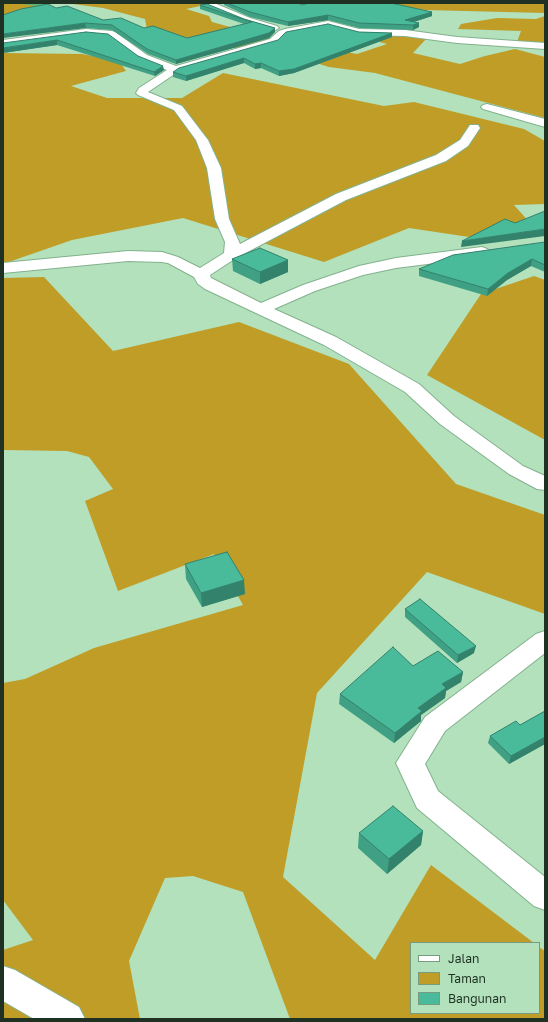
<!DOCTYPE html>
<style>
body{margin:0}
#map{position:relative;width:548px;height:1022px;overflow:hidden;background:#b2e1bc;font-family:"Golos Text",sans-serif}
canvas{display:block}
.frame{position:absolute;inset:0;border:4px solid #1f3123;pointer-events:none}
.legend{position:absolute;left:410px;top:942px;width:130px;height:72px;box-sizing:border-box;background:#b2e1bc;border:1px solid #779b7f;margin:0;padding:5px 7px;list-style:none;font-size:12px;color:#1f3123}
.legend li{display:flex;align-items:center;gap:8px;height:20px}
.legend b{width:20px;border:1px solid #779b7f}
</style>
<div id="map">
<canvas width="548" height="1022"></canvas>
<div class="frame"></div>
<ul class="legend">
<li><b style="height:5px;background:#fff"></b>Jalan</li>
<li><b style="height:11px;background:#c09d27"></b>Taman</li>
<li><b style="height:11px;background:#49ba9a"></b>Bangunan</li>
</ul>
</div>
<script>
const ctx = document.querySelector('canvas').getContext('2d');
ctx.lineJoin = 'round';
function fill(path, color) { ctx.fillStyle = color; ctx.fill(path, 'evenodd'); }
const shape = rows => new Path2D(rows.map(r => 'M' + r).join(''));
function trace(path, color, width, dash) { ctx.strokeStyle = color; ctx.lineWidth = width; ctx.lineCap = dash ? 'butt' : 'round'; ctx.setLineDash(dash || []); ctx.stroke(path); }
fill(shape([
 [3,3,55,3,3,15],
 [65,3,215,3,186,9,209,16,212,22,274,39,357,54,387,44,361,37,373,33,427,38,413,53,460,64,485,56,515,49,545,57,545,118,375,73,329,67,297,57,243,50,147,29,145,19,103,8],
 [386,3,545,3,545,13,425,10],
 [545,16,545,44,517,42,521,31,458,29,461,24,497,18,536,19],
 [3,53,82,54,119,61,126,71,71,86,107,98,182,98,223,73,384,106,414,102,524,129,545,141,545,204,514,205,531,224,496,241,409,228,324,262,183,218,72,240,3,264],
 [534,276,545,280,545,440,427,375,481,294],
 [44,277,113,351,239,322,349,364,456,484,545,515,545,614,427,572,317,693,283,877,375,960,431,865,534,943,411,943,411,1013,539,1013,539,947,545,951,545,1019,290,1019,243,892,193,876,165,878,129,961,140,1019,3,1019,3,950,33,940,3,900,3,683,25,679,94,648,243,605,214,554,118,591,85,501,113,489,89,457,67,451,3,450,3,278]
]), '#c09d27');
fill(shape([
 [15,3,36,4,58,3,36,6,15,3]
]), '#53b972');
const minor = shape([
 [205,3,214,3,250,18,277,26,279,28,274,31,244,22,206,6,205,3],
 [328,21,359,29,405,30,457,37,545,43,545,49,457,43,405,36,359,35,328,27,290,34,285,35,278,43,179,71,148,92,182,106,208,140,221,168,229,219,240,244,336,194,436,155,460,140,470,125,478,125,480,128,468,146,446,161,346,200,236,258,210,275,211,278,261,303,303,285,359,266,396,258,482,247,487,249,490,252,487,255,482,257,396,268,363,275,315,291,274,309,336,337,419,384,454,416,523,466,545,476,545,490,537,489,509,474,440,424,405,392,324,345,205,289,198,284,194,277,168,263,161,262,128,261,3,273,3,263,128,251,162,252,178,257,200,268,224,253,225,242,215,219,207,168,196,140,174,110,138,95,136,93,139,88,167,70,139,59,109,37,86,35,3,46,3,40,86,29,112,31,115,32,147,55,176,66,270,39,279,31,285,29,328,21],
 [487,104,545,119,545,127,483,109,481,107,483,105,487,104],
 [545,631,545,653,445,731,425,764,438,791,545,877,545,910,534,906,417,808,396,763,425,717,536,634,545,631],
 [3,966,15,970,79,1007,85,1019,34,1019,3,1001,3,966]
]);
trace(minor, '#83b18e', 2);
fill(minor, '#fff');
fill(shape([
 [224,3,298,3,302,5,432,16,413,22,419,27,413,30,359,28,328,20,288,26,250,17,224,5],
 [200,5,244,19,275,28,275,32,269,38,176,64,148,54,112,30,86,28,56,8,103,20,144,28,187,38,244,24,200,9],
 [86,32,138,56,164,70,155,76,57,45,3,53],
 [359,32,392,33,392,37,294,73,279,76,261,68,255,69,244,63,186,81,173,77,173,72],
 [545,242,545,272,531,266,507,280,487,296,419,276,419,269],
 [232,259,288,260,288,272,260,284,233,271],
 [185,564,245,594,202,607,186,579],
 [405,609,474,653,457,663,405,617],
 [413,666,463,672,461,682,446,691,445,698,421,715,421,721,394,743,339,704,340,694],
 [545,711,545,744,509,764,488,743,490,736,520,725],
 [423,831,421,845,387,874,358,848,359,833]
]), '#3fa084');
fill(shape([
 [432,12,432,16,405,25,405,20],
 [328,15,328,20,288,26,288,22],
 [85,23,86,28,3,38,3,34],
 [419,23,419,27,413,30,413,25],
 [275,28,275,32,269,38,176,64,176,60],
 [392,33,392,37,294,73,279,76,279,71],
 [57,40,57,45,3,53,3,48],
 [244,58,244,63,186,81,186,76],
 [261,63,261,68,255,69,255,64],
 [163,66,164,70,155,76,154,72],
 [545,229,545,236,461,247,462,241],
 [532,259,531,266,507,280,487,296,488,289,508,273],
 [288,260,288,272,260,284,260,272],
 [244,580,245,594,202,607,201,593],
 [476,646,474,653,457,663,458,655],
 [463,672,461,682,446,691,445,698,421,715,421,721,394,743,395,733,418,708,442,684],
 [545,737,545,744,509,764,511,756],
 [423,831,421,845,387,874,389,859]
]), '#33826c');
const building = shape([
 [227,3,298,3,302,5,309,3,391,3,432,12,405,20,419,23,413,25,359,23,328,15,288,22,250,12,227,3],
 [48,4,56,8,67,6,103,20,121,18,144,28,153,26,187,38,252,22,200,5,207,4,244,19,275,28,269,33,176,60,147,49,112,25,85,23,3,34,3,15,21,9,48,4],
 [328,24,359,32,392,33,294,69,279,71,261,63,255,64,244,58,186,76,173,72,179,68,278,40,286,32,328,24],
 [86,32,108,34,138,56,163,66,154,72,57,40,3,48,3,43,86,32],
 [545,211,545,229,462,241,505,219,515,223,545,211],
 [545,242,545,265,532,259,508,273,488,289,419,269,453,255,545,242],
 [260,248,288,260,260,272,232,259,260,248],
 [227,552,244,580,201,593,185,564,227,552],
 [420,599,476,646,458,655,405,609,420,599],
 [393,647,413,666,438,651,463,672,442,684,446,688,418,708,422,711,395,733,340,694,393,647],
 [545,711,545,737,511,756,490,736,516,721,520,725,545,711],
 [393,806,423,831,389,859,359,833,393,806]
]);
fill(building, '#49ba9a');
trace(building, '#33826c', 1);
</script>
